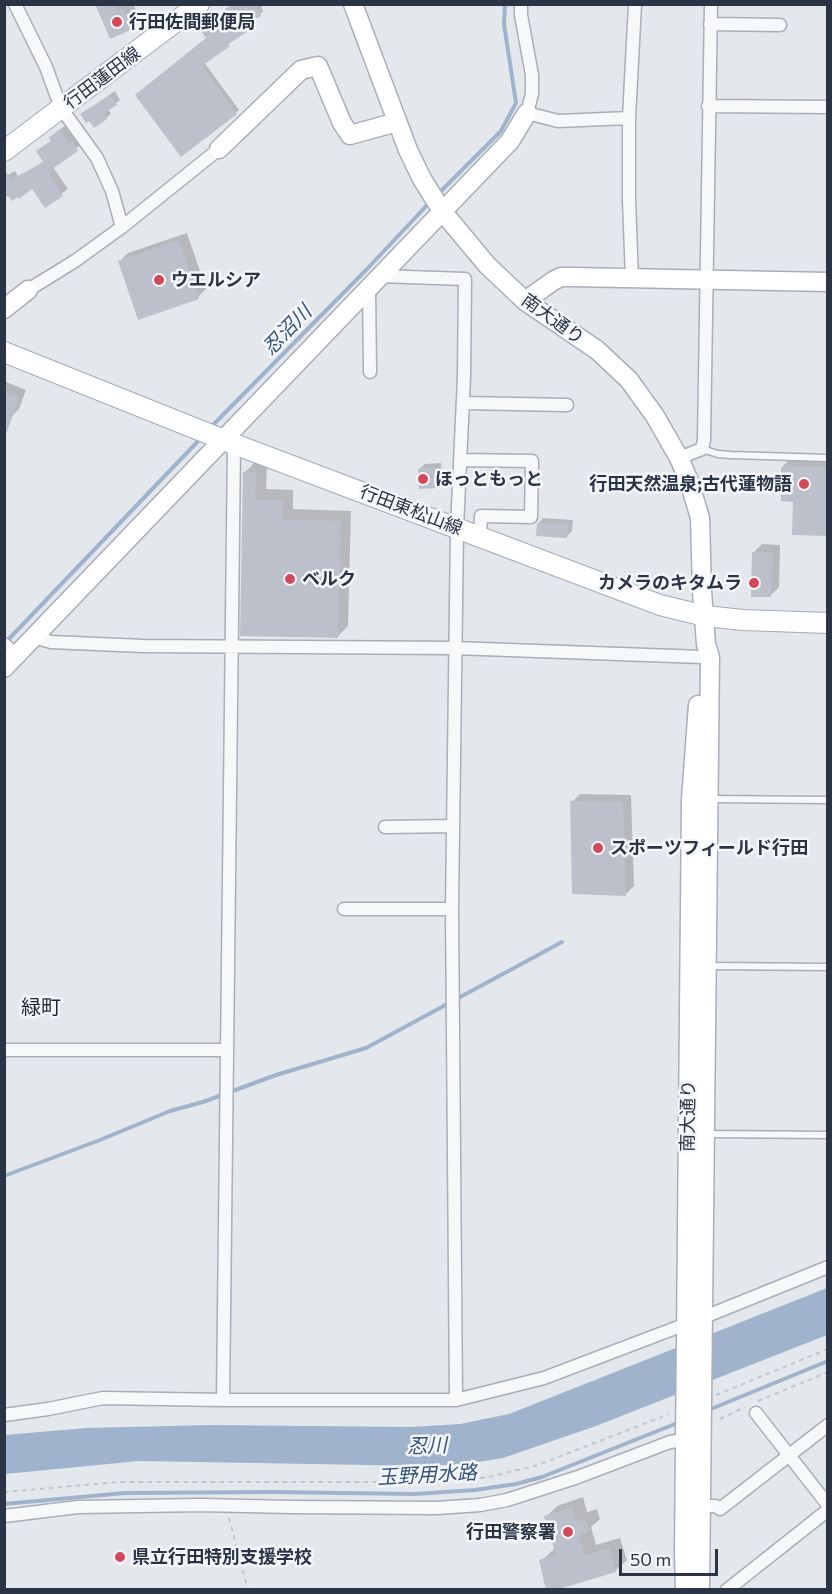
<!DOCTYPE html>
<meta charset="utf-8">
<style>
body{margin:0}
#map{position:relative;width:832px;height:1594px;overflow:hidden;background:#e4e7ec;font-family:Commissioner,sans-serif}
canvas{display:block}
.frame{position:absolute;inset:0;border:6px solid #2b3445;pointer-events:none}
.scale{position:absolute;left:619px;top:1549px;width:99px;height:27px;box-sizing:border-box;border:3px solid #2b3445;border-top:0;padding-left:8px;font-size:18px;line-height:21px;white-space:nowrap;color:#2b3445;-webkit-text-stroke:4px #f4f6f9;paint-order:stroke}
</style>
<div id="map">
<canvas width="832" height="1594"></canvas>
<div class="frame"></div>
<div class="scale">50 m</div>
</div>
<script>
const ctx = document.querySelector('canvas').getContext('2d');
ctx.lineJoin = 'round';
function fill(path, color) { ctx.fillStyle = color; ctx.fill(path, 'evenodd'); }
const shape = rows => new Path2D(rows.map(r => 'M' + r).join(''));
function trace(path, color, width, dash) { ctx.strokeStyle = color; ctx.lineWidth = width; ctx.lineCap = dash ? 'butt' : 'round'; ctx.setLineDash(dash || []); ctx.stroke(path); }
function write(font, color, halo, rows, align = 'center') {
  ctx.font = font + ' Commissioner,"Noto Sans JP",sans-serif'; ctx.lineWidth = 5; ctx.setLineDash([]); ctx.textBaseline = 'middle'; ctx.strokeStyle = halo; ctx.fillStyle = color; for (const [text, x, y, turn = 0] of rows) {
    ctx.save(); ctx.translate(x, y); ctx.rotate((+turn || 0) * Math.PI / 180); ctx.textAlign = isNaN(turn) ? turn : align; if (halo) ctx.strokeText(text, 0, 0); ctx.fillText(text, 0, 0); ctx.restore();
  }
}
fill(shape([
 [827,1288,827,1335,596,1426,503,1458,464,1464,426,1466,139,1461,5,1474,4,1435,87,1428,211,1425,410,1427,460,1424,509,1414]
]), '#9fb4cc');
fill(shape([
 [98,4,133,4,140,19,132,27],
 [233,4,261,4,263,12,249,21,252,26,249,29,204,62,239,110,181,155,207,38,200,27],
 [115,91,120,100,108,109,111,114,106,118,90,119,82,114],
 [66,125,75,139,77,137,82,144,53,167,68,189,45,206,33,187,5,197,4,177,15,171,18,176,23,173,24,174,44,161,37,151,52,140,51,138,56,132],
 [187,233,206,289,198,297,120,261,128,253],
 [4,381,26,390,19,409,11,417,4,414],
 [793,456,828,456,828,534,794,501,782,467],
 [256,461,267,462,266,489,293,490,293,509,351,511,348,626,337,637,242,634,245,472],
 [441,463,442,481,437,486,419,469,425,464],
 [543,518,573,520,572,531,567,536,538,524],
 [762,544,780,545,779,587,770,596,754,552],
 [580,794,631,795,634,886,625,895,572,802],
 [583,1497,587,1512,597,1509,600,1519,591,1527,596,1545,620,1538,627,1560,615,1571,541,1561,555,1548,546,1517,557,1506]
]), '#0003');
trace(shape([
 [437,195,501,131,516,103,504,24,505,4],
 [211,427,367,269,430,202],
 [6,642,202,437],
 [4,1176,100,1140,170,1111,203,1102,276,1075,366,1048,562,942],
 [706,1411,828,1361],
 [4,1504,125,1493,272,1492,415,1494,475,1490,516,1484,542,1477,680,1422]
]), '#9fb4cc', 4);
fill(shape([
 [95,4,116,4,119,11,124,9,133,29,110,39],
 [255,4,261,16,246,24,250,30,228,44,230,46,202,66,237,114,181,157,135,95,206,38,198,27,232,5],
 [110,95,117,105,104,113,107,119,94,128,89,121,86,123,80,114],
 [60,130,69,143,72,141,78,151,48,172,63,196,45,208,32,189,19,199,18,197,12,201,4,191,4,169,12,180,43,162,36,151,51,141,49,137],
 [179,240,199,299,138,320,118,261],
 [4,392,19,398,6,434,4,433],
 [436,467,437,488,419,489,418,469],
 [781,467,828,467,828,536,792,535,793,502,781,501],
 [243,472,256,472,255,500,283,500,282,520,341,521,338,638,240,636],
 [537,523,568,524,567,538,536,536],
 [752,552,773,553,771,597,751,597],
 [570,801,623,802,626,896,572,894],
 [572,1507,576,1522,586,1519,589,1531,579,1535,585,1556,609,1548,616,1572,556,1590,546,1590,539,1560,556,1555,544,1516]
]), '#bbc0ca');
const lane = shape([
 [702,449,718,454,731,455,828,458],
 [710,799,828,800],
 [709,966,828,967],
 [707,1134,828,1135]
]);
const street = shape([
 [15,4,46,67,61,108,97,158,112,191,122,227],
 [521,4,521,15,532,75,532,94,527,113,558,121,629,118],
 [710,24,780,25],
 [708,106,828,107],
 [379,276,465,279,464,377,457,528,452,909,456,1400],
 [632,279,629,200,629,118,635,4],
 [369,287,370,372],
 [28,290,75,261,122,227,219,149],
 [463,403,567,405],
 [679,458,702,449,704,440,711,4],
 [460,460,532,461,531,517,481,516,480,536],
 [34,637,51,642,143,646,454,648,702,657],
 [4,644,16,655],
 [385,827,453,826],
 [344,909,452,909],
 [4,1050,227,1050],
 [223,1400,234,444],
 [756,1413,828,1505],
 [4,1415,48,1409,103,1398,223,1400,456,1400,544,1378,702,1318,828,1267],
 [700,1506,716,1506,720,1509,828,1425],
 [4,1516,78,1507,201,1505,291,1507,437,1508,480,1505,507,1500,578,1477,670,1442,691,1439],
 [727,1590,828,1510]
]);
const secondary = shape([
 [353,4,408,150,422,179,442,211,487,265,525,301,597,350,629,380,655,416,679,458,689,481,700,518,702,591,706,644,710,657,700,1590],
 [219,149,301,70,318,66,342,123,350,135,397,122],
 [525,301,553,281,561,277,572,277,828,282],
 [4,309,28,290],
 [4,668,510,141,527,113],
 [685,1590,684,1551,691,799,698,705]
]);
const primary = shape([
 [4,151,199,4],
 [4,352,234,444,660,605,705,616,743,620,828,623]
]);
trace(lane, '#a9aeb7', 9);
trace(street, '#a9aeb7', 15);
trace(secondary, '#a9aeb7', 21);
trace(primary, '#a3abb8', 22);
trace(shape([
 [716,1395,828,1349],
 [758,1401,828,1372],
 [720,1419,745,1407],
 [4,1492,118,1482,444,1482,464,1480,489,1477,538,1465,669,1414],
 [229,1518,248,1590]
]), '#c2c5cb', 2, [4.5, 4.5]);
trace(lane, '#f7f8fa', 6);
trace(street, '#f7f8fa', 12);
trace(secondary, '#fff', 18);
trace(primary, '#fff', 20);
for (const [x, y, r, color] of [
 [117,22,6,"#d1495b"],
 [159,280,6,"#d1495b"],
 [423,479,6,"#d1495b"],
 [804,484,6,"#d1495b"],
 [290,579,6,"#d1495b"],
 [754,583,6,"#d1495b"],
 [598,848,6,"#d1495b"],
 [568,1532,6,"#d1495b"],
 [120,1557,6,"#d1495b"]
]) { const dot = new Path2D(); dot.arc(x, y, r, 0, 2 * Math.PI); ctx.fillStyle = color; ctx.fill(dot); trace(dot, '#f4f6f9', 2); }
write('bold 18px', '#2b3445', '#f4f6f9', [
 ["行田佐間郵便局",129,22],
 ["ウエルシア",171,280],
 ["ほっともっと",435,479],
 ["行田天然温泉;古代蓮物語",792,484,"right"],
 ["ベルク",302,579],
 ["カメラのキタムラ",742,583,"right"],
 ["スポーツフィールド行田",610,848],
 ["行田警察署",556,1532,"right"],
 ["県立行田特別支援学校",132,1557]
], 'left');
write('18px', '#2b3445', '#f4f6f9', [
 ["行田蓮田線",102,78,-37],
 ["南大通り",553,319,36],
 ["行田東松山線",411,510,21],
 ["南大通り",688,1116,-89]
]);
write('italic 20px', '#34527a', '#f4f6f9', [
 ["忍沼川",287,330,-46],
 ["忍川",427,1446,-2],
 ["玉野用水路",427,1475,-3]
]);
write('20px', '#1d2536', '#f4f6f9', [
 ["緑町",41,1007]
]);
</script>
